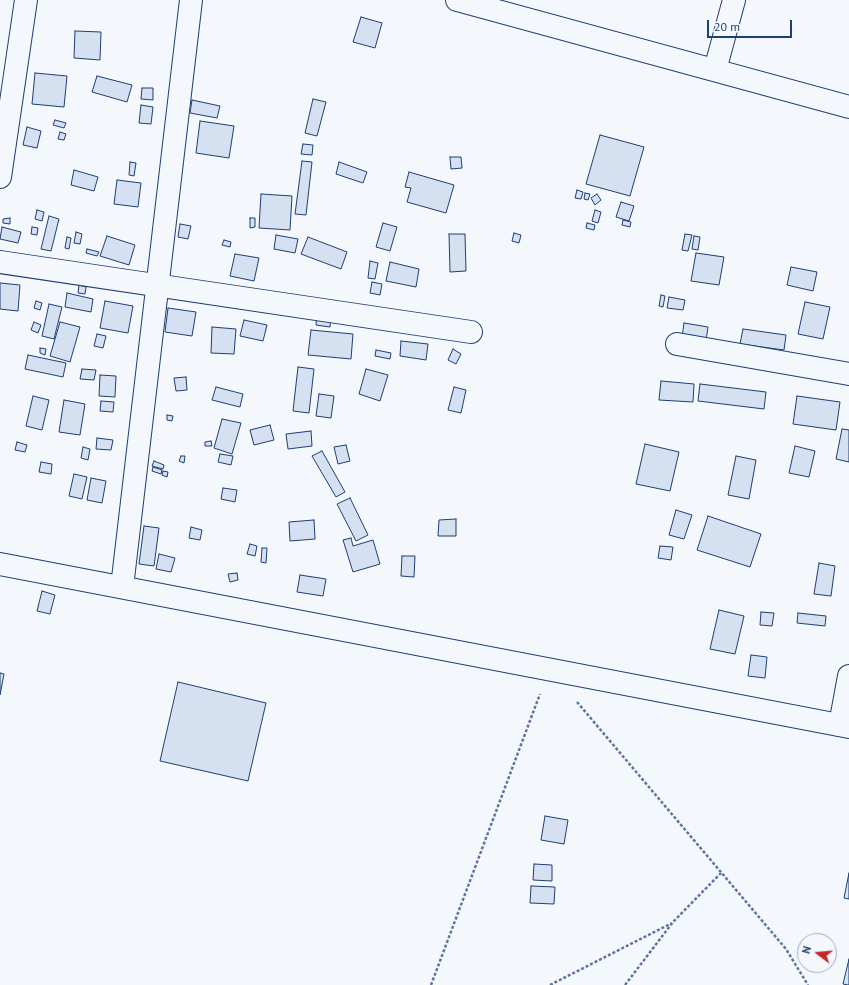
<!DOCTYPE html>
<style>
body{margin:0}
#map{position:relative;width:849px;height:985px;overflow:hidden;background:#f4f7fb;font-family:"PT Sans",sans-serif}
canvas{display:block}
.north{position:absolute;left:797px;top:933px;width:40px;height:40px;box-sizing:border-box;background:#f4f7fb;border:1px solid #9eadc5;border-radius:50%;rotate:286deg;font-size:11px;font-weight:700;line-height:16px;text-align:center;color:#1d3f73}
.north::after{content:'';display:block;margin:auto;width:14px;height:18px;background:#c62828;clip-path:polygon(50% 0,100% 100%,50% 72%,0 100%)}
.scale{position:absolute;left:707px;top:20px;width:85px;height:18px;box-sizing:border-box;border:2px solid #1d3f73;border-top:0;padding-left:5px;font-size:12px;line-height:14px;white-space:nowrap;color:#1d3f73;-webkit-text-stroke:3px #f4f7fb;paint-order:stroke}
</style>
<div id="map">
<canvas width="849" height="985"></canvas>
<div class="north">N</div>
<div class="scale">20 m</div>
</div>
<script>
const ctx = document.querySelector('canvas').getContext('2d');
ctx.lineJoin = 'round';
function fill(path, color) { ctx.fillStyle = color; ctx.fill(path, 'evenodd'); }
const shape = rows => new Path2D(rows.map(r => 'M' + r).join(''));
function trace(path, color, width, dash) { ctx.strokeStyle = color; ctx.lineWidth = width; ctx.lineCap = dash ? 'butt' : 'round'; ctx.setLineDash(dash || []); ctx.stroke(path); }
const building = shape([
 [361,17,382,23,375,48,353,42,361,17],
 [75,31,101,32,100,60,74,58,75,31],
 [35,73,67,76,64,107,32,104,35,73],
 [97,76,132,85,127,102,92,92,97,76],
 [142,88,153,88,153,100,141,99,142,88],
 [313,99,326,102,317,136,305,133,313,99],
 [192,100,220,106,217,118,190,113,192,100],
 [141,105,153,107,151,124,139,123,141,105],
 [55,120,66,123,64,128,53,125,55,120],
 [200,121,234,126,229,158,196,153,200,121],
 [27,127,41,131,37,148,23,145,27,127],
 [60,132,66,134,64,140,58,139,60,132],
 [600,135,644,147,630,196,586,184,600,135],
 [303,144,313,145,312,155,301,154,303,144],
 [450,157,461,157,462,168,451,169,450,157],
 [302,161,312,162,306,215,295,214,302,161],
 [130,162,136,163,134,176,129,175,130,162],
 [339,162,367,172,363,183,336,174,339,162],
 [74,170,98,177,94,191,71,185,74,170],
 [409,172,454,185,446,213,407,202,411,188,405,187,409,172],
 [117,180,141,183,138,207,114,204,117,180],
 [577,190,583,192,581,199,575,198,577,190],
 [585,193,590,194,588,200,584,199,585,193],
 [261,194,292,196,290,230,259,228,261,194],
 [597,194,601,200,595,205,591,198,597,194],
 [621,202,634,206,629,221,616,217,621,202],
 [37,210,44,212,42,221,35,219,37,210],
 [595,210,601,212,598,223,592,221,595,210],
 [49,216,59,219,51,251,41,249,49,216],
 [10,218,10,224,3,223,3,219,10,218],
 [250,218,255,218,255,227,250,228,250,218],
 [623,220,631,222,630,227,622,225,623,220],
 [383,223,397,227,390,251,376,247,383,223],
 [587,223,595,225,594,230,586,228,587,223],
 [180,224,191,226,188,239,178,237,180,224],
 [2,227,21,232,18,243,0,239,2,227],
 [32,227,38,228,37,235,31,234,32,227],
 [76,232,82,234,80,244,74,243,76,232],
 [514,233,521,235,519,243,512,241,514,233],
 [449,234,465,234,466,271,450,272,449,234],
 [685,234,692,235,688,251,682,250,685,234],
 [276,235,298,239,295,253,274,249,276,235],
 [107,236,135,245,129,265,100,256,107,236],
 [694,236,700,237,698,250,692,249,694,236],
 [67,237,71,238,69,249,65,248,67,237],
 [308,237,347,252,341,269,301,254,308,237],
 [224,240,231,242,230,247,222,245,224,240],
 [87,249,99,252,97,256,86,253,87,249],
 [696,253,724,257,719,285,691,281,696,253],
 [235,254,259,258,254,281,230,276,235,254],
 [370,261,378,263,375,279,368,278,370,261],
 [390,262,419,269,416,287,386,281,390,262],
 [791,267,817,272,813,291,787,285,791,267],
 [372,282,382,284,380,295,370,293,372,282],
 [0,283,20,285,18,311,0,309,0,283],
 [79,285,86,287,85,294,78,293,79,285],
 [67,293,93,299,91,312,65,307,67,293],
 [661,295,665,296,663,307,659,306,661,295],
 [669,297,685,300,683,310,667,308,669,297],
 [36,301,42,303,40,310,34,308,36,301],
 [105,301,133,306,128,333,100,328,105,301],
 [805,302,830,307,823,339,798,334,805,302],
 [49,304,62,307,54,339,42,336,49,304],
 [168,308,196,312,192,336,165,332,168,308],
 [317,314,331,315,330,327,316,325,317,314],
 [244,320,267,325,263,341,240,336,244,320],
 [34,322,41,325,38,333,31,330,34,322],
 [60,322,80,327,70,362,50,356,60,322],
 [684,323,708,327,706,341,682,337,684,323],
 [212,327,236,329,234,354,211,353,212,327],
 [743,329,786,335,784,350,740,344,743,329],
 [311,330,353,334,351,359,308,355,311,330],
 [97,334,106,336,103,348,94,346,97,334],
 [401,341,428,344,426,360,400,356,401,341],
 [40,348,46,349,45,355,40,353,40,348],
 [453,349,461,354,456,364,448,360,453,349],
 [376,350,391,353,390,359,375,356,376,350],
 [28,355,66,363,63,377,25,369,28,355],
 [298,367,314,369,309,413,293,411,298,367],
 [82,369,96,370,94,380,80,379,82,369],
 [366,369,388,375,380,401,359,394,366,369],
 [100,375,116,376,115,397,99,396,100,375],
 [186,377,187,390,176,391,174,378,186,377],
 [661,381,694,384,693,402,659,400,661,381],
 [700,384,766,392,764,409,698,401,700,384],
 [216,387,243,394,240,407,212,400,216,387],
 [454,387,466,390,461,413,448,410,454,387],
 [319,394,334,396,331,418,316,416,319,394],
 [33,396,49,400,42,430,26,426,33,396],
 [797,396,840,402,836,430,793,424,797,396],
 [64,400,85,404,80,435,59,432,64,400],
 [101,401,114,402,113,412,100,411,101,401],
 [167,415,173,416,172,421,167,420,167,415],
 [222,419,241,423,232,454,214,448,222,419],
 [270,425,274,440,254,445,250,430,270,425],
 [842,429,849,430,849,462,836,459,842,429],
 [311,431,312,446,288,449,286,434,311,431],
 [97,438,113,440,111,450,96,449,97,438],
 [211,441,212,446,205,446,205,442,211,441],
 [17,442,27,445,25,452,15,450,17,442],
 [645,444,679,452,670,491,636,484,645,444],
 [346,445,350,461,338,464,334,447,346,445],
 [795,446,815,451,809,477,789,473,795,446],
 [83,447,90,449,88,460,81,458,83,447],
 [322,451,345,492,336,497,312,456,322,451],
 [220,454,233,456,231,465,218,462,220,454],
 [181,456,185,456,184,463,179,461,181,456],
 [736,456,756,460,749,499,728,495,736,456],
 [154,461,164,465,163,469,152,466,154,461],
 [41,462,52,464,51,474,39,472,41,462],
 [153,467,162,470,161,474,152,471,153,467],
 [163,471,168,472,167,477,162,475,163,471],
 [74,474,87,477,82,499,69,496,74,474],
 [91,478,106,481,102,503,87,500,91,478],
 [223,488,237,490,235,502,221,499,223,488],
 [350,498,368,535,356,541,337,504,350,498],
 [676,510,692,515,684,539,669,535,676,510],
 [708,516,761,534,750,567,697,550,708,516],
 [456,519,456,536,438,536,439,520,456,519],
 [314,520,315,539,290,541,289,522,314,520],
 [144,526,159,528,154,566,139,564,144,526],
 [191,527,202,530,200,540,189,538,191,527],
 [351,538,353,546,373,540,380,564,353,572,343,540,351,538],
 [250,544,257,546,255,556,247,554,250,544],
 [660,546,673,547,671,560,658,558,660,546],
 [262,548,267,548,266,563,261,562,262,548],
 [159,554,175,558,171,572,156,569,159,554],
 [402,556,415,556,414,577,401,576,402,556],
 [819,563,835,566,831,596,814,594,819,563],
 [237,573,238,580,230,582,228,574,237,573],
 [300,575,326,579,323,596,297,592,300,575],
 [42,591,55,595,50,614,37,611,42,591],
 [719,610,744,616,735,654,710,649,719,610],
 [761,612,774,613,772,626,760,625,761,612],
 [798,613,826,616,825,626,797,623,798,613],
 [751,655,767,657,765,678,748,676,751,655],
 [0,673,4,674,0,695,0,673],
 [178,682,266,703,248,781,160,761,178,682],
 [545,816,568,820,564,844,541,840,545,816],
 [534,864,552,865,552,881,533,880,534,864],
 [849,873,849,899,844,898,849,873],
 [531,886,555,887,554,904,530,903,531,886],
 [849,959,849,985,848,985,843,984,849,959]
]);
fill(building, '#d5e0f0');
trace(building, '#1d3f73', 1);
const minor = shape([
 [457,0,849,107],
 [715,70,734,0],
 [0,177,26,0],
 [0,262,471,332],
 [677,344,849,374],
 [122,587,191,0],
 [840,725,849,676]
]);
const tertiary = shape([
 [0,564,849,727]
]);
trace(minor, '#1d3f73', 24);
trace(tertiary, '#1d3f73', 24);
trace(shape([
 [577,702,786,949,808,985],
 [431,985,540,694],
 [550,985,672,923],
 [625,985,673,922,721,873]
]), '#5e769c', 2.5, [3, 2]);
trace(minor, '#f4f7fb', 22);
trace(tertiary, '#f4f7fb', 22);
</script>
